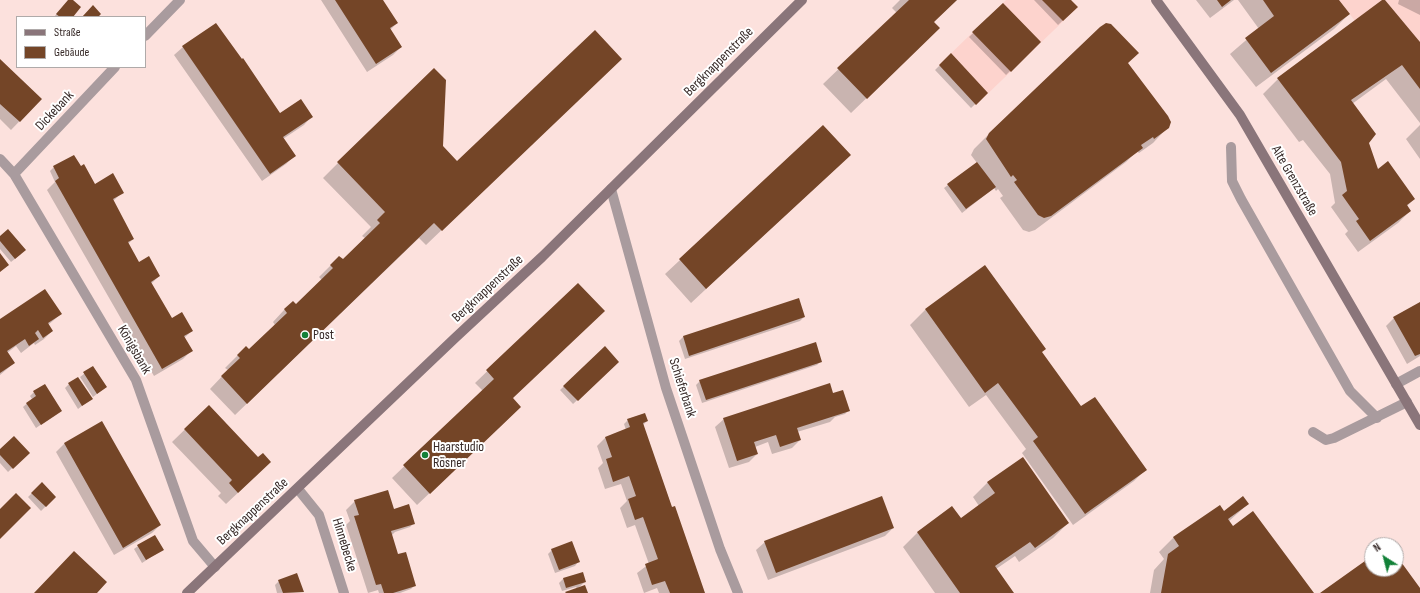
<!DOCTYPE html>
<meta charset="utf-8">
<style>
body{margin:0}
#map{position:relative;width:1420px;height:593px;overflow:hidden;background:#fce1dd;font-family:"Sofia Sans Condensed",sans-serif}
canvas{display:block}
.legend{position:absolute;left:16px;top:16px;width:130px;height:52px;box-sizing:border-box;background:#fff;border:1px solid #afaaa9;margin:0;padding:5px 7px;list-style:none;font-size:12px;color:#372a28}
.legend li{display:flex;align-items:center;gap:8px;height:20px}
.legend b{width:20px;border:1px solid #afaaa9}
.north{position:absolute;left:1364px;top:537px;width:40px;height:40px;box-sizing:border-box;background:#fff;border:1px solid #afaaa9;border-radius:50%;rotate:324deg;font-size:11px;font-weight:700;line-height:16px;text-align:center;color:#372a28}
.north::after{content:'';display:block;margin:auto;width:14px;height:18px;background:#128138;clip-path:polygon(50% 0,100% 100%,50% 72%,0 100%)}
</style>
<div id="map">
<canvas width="1420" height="593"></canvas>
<ul class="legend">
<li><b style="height:5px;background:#8a757a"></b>Straße</li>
<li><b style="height:11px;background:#744527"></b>Gebäude</li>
</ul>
<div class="north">N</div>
</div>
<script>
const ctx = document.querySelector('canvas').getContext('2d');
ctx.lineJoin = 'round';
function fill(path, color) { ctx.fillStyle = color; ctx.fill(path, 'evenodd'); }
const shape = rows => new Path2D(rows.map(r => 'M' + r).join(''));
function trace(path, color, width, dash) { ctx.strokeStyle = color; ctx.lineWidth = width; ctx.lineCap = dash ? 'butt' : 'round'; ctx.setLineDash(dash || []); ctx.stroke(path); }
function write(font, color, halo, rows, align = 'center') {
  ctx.font = font + ' "Sofia Sans Condensed",sans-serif'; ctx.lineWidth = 4; ctx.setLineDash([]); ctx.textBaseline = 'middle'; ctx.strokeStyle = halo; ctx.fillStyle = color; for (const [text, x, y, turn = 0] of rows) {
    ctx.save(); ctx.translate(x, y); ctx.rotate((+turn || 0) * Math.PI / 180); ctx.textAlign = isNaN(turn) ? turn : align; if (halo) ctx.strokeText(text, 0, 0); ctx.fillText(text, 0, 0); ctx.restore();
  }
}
fill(shape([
 [1006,0,1071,0,1078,7,976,105,939,65],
 [1339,0,1382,0,1355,21],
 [1385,0,1420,0,1420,42]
]), '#fdd3cd');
fill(shape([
 [69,0,72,0,71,17,54,17],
 [321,0,382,0,397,23,390,30,401,47,393,55,367,72],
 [900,0,957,0,933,22,924,43,851,113,823,84,897,13,892,8],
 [1034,0,1070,0,1077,7,1058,25],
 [1196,0,1234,0,1210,18],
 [1238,0,1338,0,1349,14,1334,29,1256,87,1230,54,1259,29],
 [1384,0,1420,43,1420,123,1386,79,1352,104,1377,170,1414,199,1407,206,1410,211,1398,223,1358,252,1345,234,1348,231,1331,207,1335,203,1330,174,1303,140,1299,142,1263,94,1278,79],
 [1399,0,1420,0,1420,15,1398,4],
 [1003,4,1040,42,1006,75,969,37],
 [216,24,280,114,312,116,304,125,283,139,295,155,286,164,262,181,174,55,183,47],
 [950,55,987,93,971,108,935,70],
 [0,61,41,99,11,130,0,119],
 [1127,63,1168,127,1153,143,1139,153,1137,151,1126,162,1035,230,1029,232,1023,230,1000,198,1003,196,998,189,996,191,994,188,962,213,944,188,977,163,971,155,974,149,989,134],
 [609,70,426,245,419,238,235,415,210,389,228,370,225,368,246,347,249,351,275,325,273,322,284,310,293,302,296,305,322,280,319,277,331,265,343,260,365,238,362,236,371,227,323,178,338,163,442,147,457,163],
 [1420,125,1420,159,1406,139],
 [823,127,834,170,691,303,665,274],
 [79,166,95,185,123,192,113,201,133,239,128,244,139,263,159,276,151,284,171,320,192,331,184,338,191,351,183,359,154,376,47,190,55,182,50,171,54,167],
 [0,237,21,254,11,262,0,249],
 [985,267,1041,352,1081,407,1146,469,1134,481,1073,525,1022,453,1026,449,986,395,969,407,910,325,925,310],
 [578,284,512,399,508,419,417,505,392,478,483,391,475,383],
 [1420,303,1420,356,1407,364,1386,326,1394,318],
 [61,314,48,325,52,331,44,339,35,345,34,343,21,353,16,346,7,353,14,363,0,375,0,320],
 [804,317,800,321,685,359,679,341,683,337],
 [605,348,618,362,573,404,560,390],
 [821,361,817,365,702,403,696,385,700,381],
 [93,367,106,387,93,397,80,377],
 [69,384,91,399,78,409,65,388],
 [34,392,61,411,36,428,23,407,32,399,30,396],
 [833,395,849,410,845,414,835,417,830,422,797,432,800,440,792,448,772,454,768,442,755,447,757,454,749,462,729,468,715,427,724,419],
 [209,406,258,474,226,504,218,496,221,493,172,442],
 [628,420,647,421,643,425,672,508,704,593,659,593,657,588,644,593,637,573,649,564,635,525,627,528,620,508,627,501,621,484,605,489,598,468,603,463,597,446,605,438,626,430,624,424],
 [102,423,160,525,152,533,114,555,56,452,64,444],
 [0,451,28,453,8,472,0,463],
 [988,482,1068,523,1053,538,1019,562,1015,556,996,569,1013,593,935,593,903,547,918,532,960,520,979,506,973,497],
 [42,483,55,497,41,511,28,497],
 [355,501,414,523,410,527,395,532,391,536,397,556,415,585,411,589,400,593,379,593,378,590,368,593,346,525,350,521,346,510],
 [1248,504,1228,522,1233,528,1313,593,1150,593,1154,570,1164,559,1159,552,1174,537,1224,512],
 [893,528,885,536,768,580,756,550,765,542],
 [138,546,162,550,142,563,134,549],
 [552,550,578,562,575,566,555,573,548,554],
 [582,574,585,582,578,588,587,593,565,593,577,589,576,587,562,591,559,583,563,579],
 [279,581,303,592,277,593,275,585]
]), '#0003');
fill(shape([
 [68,0,73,0,81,7,73,17,60,17,56,14],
 [335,0,383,0,398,23,390,28,402,47,376,64],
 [909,0,957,0,934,22,940,28,867,99,837,68],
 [1042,0,1071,0,1078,7,1063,21],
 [1217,0,1231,0,1222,7],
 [1263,0,1339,0,1350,14,1271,73,1245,38,1274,16],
 [1382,0,1385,0,1420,42,1420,89,1402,65,1351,100,1376,134,1369,143,1378,169,1388,161,1415,199,1407,205,1411,211,1370,241,1356,221,1359,219,1342,195,1347,191,1341,162,1277,78],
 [1003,3,1041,42,1011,72,972,32],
 [93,5,101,14,98,17,82,17],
 [216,23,242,59,243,58,280,113,301,99,313,117,283,137,296,156,270,174,182,46],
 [1106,23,1111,24,1139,53,1128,63,1168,116,1171,122,1169,128,1154,139,1153,137,1141,145,1143,148,1051,216,1044,218,1038,215,1014,182,1017,180,1013,175,1011,177,986,139,989,133,1100,27],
 [595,30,622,59,442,231,434,223,247,404,221,376,240,358,237,355,246,346,249,349,287,313,284,309,293,301,296,304,333,268,330,265,339,256,343,259,380,223,377,220,385,212,337,162,434,68,446,80,443,146,457,161],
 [951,53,988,93,976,105,939,65],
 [0,59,42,99,20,122,0,104],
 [823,125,851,155,706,289,679,259],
 [74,155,81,166,84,164,95,184,113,173,124,193,113,199,134,239,128,242,139,262,149,256,160,276,151,282,172,318,182,312,193,331,184,336,193,351,162,369,55,181,59,178,53,166],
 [977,162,996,187,966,209,947,184],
 [8,229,26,250,15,259,0,241,0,236],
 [0,253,9,265,0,272],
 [985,265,1046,349,1042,352,1081,406,1095,397,1147,470,1085,514,1033,441,1038,437,998,383,985,393,925,309],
 [578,283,605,311,513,398,521,407,430,494,403,465,494,379,486,370],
 [45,289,62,314,48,323,53,331,43,338,38,330,35,333,39,339,29,346,25,339,7,351,15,363,0,373,0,319],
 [799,298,805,317,689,356,683,336],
 [1420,302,1420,354,1415,356,1393,317],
 [816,342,822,362,706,400,699,380],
 [605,346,619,362,578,401,563,386],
 [93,366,107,387,97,394,83,372],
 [78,377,93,399,82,406,68,383],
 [830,383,833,393,843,390,850,411,797,428,801,440,780,447,776,435,754,442,758,454,737,461,723,418],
 [45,384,62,411,41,425,26,403,36,396,33,391],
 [209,405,258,457,263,453,271,462,238,493,229,483,232,480,184,429],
 [645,413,648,421,643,423,672,507,675,506,705,593,670,593,665,581,652,585,645,564,658,559,643,517,635,520,628,499,636,496,629,476,613,482,606,459,612,457,605,437,630,427,627,419],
 [102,421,161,525,123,548,64,443],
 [14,436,30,453,13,469,0,455,0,449],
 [1023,457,1069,523,1035,548,1030,542,995,566,1014,593,960,593,917,532,952,506,961,518,995,493,987,482],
 [42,482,56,497,46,507,31,493],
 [388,490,394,509,409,504,415,524,391,531,398,554,406,552,416,586,393,593,384,593,381,584,376,585,354,516,359,515,354,500],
 [16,493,31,508,0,539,0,509],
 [882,496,894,528,776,573,764,541],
 [1243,496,1249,504,1228,519,1233,526,1253,511,1314,593,1161,593,1168,554,1179,546,1173,537,1220,505,1224,511],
 [155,535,164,550,146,560,137,545],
 [572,541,580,562,559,570,551,549],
 [74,551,107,582,97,593,34,593],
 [1396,555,1420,588,1420,593,1320,593,1372,556,1372,569,1396,569],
 [583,572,586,582,566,588,563,578],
 [297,573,304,592,283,593,278,580],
 [585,585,588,593,566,593,565,592]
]), '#744527');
trace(shape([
 [1231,147,1232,181,1241,199,1350,391,1377,418],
 [1313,432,1326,440,1334,438,1407,402]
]), '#a99b9e', 10);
trace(shape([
 [145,36,180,0],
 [0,159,14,174,136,380,193,541,215,567],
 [14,174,115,67],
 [611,189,666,388,720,549,738,593],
 [1396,384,1420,371],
 [298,489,319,515,344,593]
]), '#a99b9e', 10);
trace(shape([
 [1156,0,1240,115,1420,425],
 [187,593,455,338,542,257,802,0]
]), '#8a757a', 10);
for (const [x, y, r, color] of [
 [305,335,4,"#128138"],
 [425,455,4,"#128138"]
]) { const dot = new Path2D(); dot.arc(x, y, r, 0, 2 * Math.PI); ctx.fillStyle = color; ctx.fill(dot); trace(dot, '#fff', 1.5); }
write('14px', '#372a28', '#fff', [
 ["Bergknappenstraße",719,62,-45],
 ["Dickebank",55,111,-47],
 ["Alte Grenzstraße",1294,181,60],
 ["Bergknappenstraße",488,289,-43],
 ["Königsbank",134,350,60],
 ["Schieferbank",682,388,72],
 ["Bergknappenstraße",253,512,-43],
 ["Hinnebecke",344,545,73]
]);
write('14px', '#372a28', '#fff', [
 ["Post",313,335],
 ["Haarstudio",433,447],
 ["Rösner",433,463]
], 'left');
</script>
